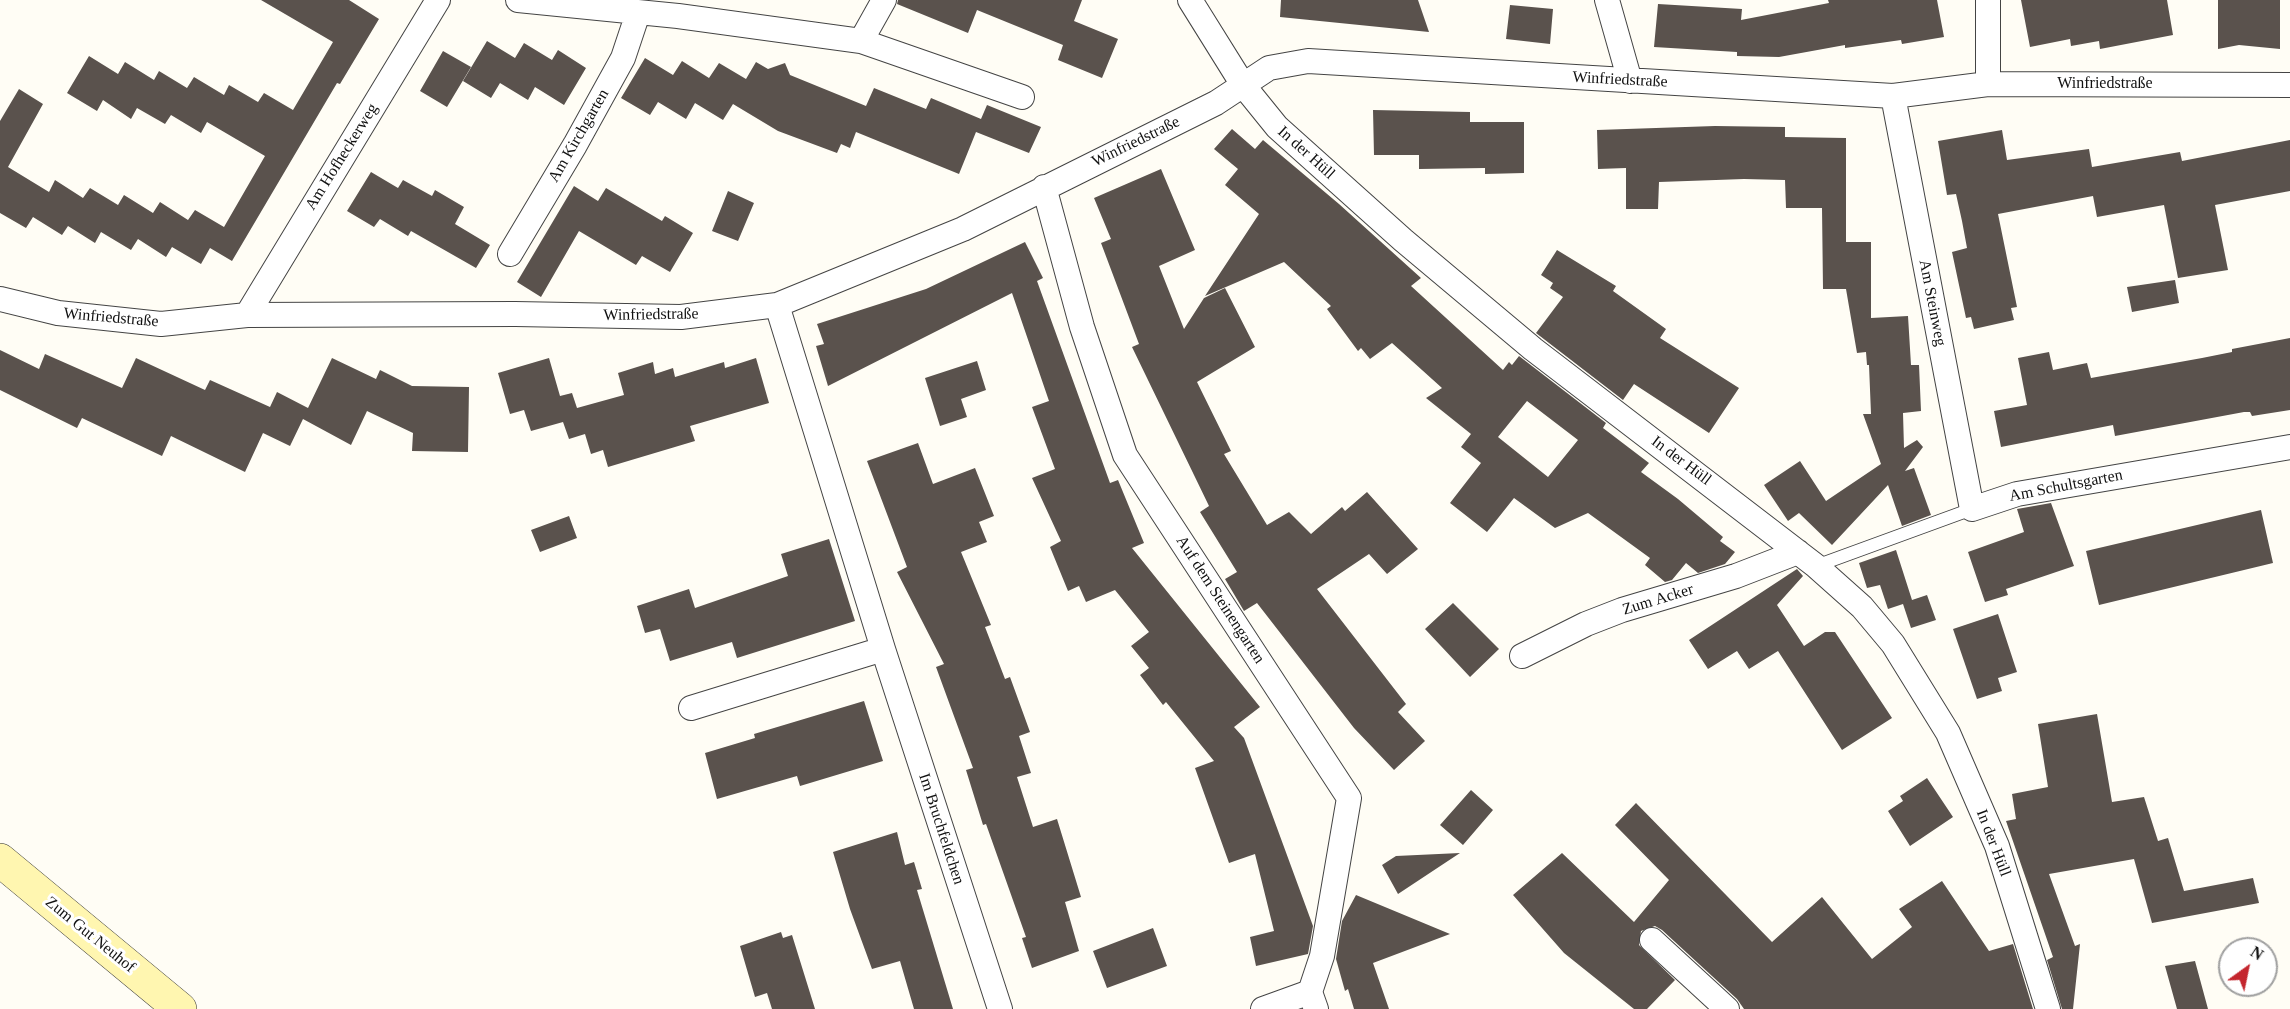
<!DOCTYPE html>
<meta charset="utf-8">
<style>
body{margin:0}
#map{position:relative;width:2290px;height:1009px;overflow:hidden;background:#fffdf5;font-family:"Times New Roman",serif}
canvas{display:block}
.north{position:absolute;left:2218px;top:937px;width:60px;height:60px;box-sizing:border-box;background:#fff;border:2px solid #a0a0a0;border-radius:50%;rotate:33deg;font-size:16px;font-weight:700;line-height:24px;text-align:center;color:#111}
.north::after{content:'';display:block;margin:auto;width:21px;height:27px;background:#c4262e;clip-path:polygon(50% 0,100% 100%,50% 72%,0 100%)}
</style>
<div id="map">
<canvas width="2290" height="1009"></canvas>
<div class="north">N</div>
</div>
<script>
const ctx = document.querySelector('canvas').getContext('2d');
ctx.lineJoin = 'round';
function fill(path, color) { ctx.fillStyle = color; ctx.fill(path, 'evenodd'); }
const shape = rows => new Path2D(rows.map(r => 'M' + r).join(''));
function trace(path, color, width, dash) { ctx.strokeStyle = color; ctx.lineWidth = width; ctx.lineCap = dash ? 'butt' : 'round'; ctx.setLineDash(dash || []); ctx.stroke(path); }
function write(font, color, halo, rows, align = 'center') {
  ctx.font = font + ' "Times New Roman",serif'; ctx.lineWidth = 6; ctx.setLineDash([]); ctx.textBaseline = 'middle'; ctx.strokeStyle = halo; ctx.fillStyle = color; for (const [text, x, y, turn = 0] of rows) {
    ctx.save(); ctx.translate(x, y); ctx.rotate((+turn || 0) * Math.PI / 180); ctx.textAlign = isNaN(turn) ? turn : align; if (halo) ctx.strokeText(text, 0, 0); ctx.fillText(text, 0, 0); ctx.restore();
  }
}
fill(shape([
 [261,0,349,0,379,19,340,84,337,83,232,261,210,248,201,264,172,247,166,257,138,239,131,250,101,232,95,243,68,226,62,235,33,217,26,228,0,213,0,121,19,89,43,104,8,167,49,192,55,180,83,198,90,188,118,205,124,195,153,213,160,202,188,220,195,210,224,227,265,156,207,122,201,133,171,115,165,124,137,108,131,119,103,100,97,111,67,93,89,56,118,74,125,62,154,80,159,71,187,88,194,77,224,95,229,85,258,102,264,93,293,110,333,42],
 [898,0,1082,0,1074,21,1118,39,1102,78,1058,60,1063,45,977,10,968,33,897,4],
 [1281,0,1418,0,1429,32,1280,17],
 [1828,0,1937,0,1944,37,1902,44,1901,40,1845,48,1845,45,1779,57,1737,56,1737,52,1654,47,1658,4,1742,9,1741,20,1829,3],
 [2021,0,2167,0,2173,35,2100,49,2099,41,2071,46,2070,39,2030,47],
 [2218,0,2280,0,2280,49,2239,45,2218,49],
 [1510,5,1553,9,1550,44,1506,39],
 [487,41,515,58,524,43,552,60,558,50,586,68,564,105,535,87,528,100,500,83,491,98,463,81],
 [443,51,471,67,447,107,420,91],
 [645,58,673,75,682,61,709,78,719,63,746,79,756,62,768,69,785,63,790,75,866,106,874,88,926,109,931,98,981,119,987,105,1041,127,1029,153,976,132,959,174,856,132,850,148,841,144,837,153,778,131,733,104,723,120,695,103,686,119,658,102,650,115,621,98],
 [1373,110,1470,112,1470,122,1524,122,1524,173,1485,174,1485,168,1419,169,1419,155,1374,155],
 [1715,126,1785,127,1785,137,1846,138,1846,242,1871,242,1871,318,1908,316,1911,365,1919,365,1921,411,1903,413,1904,448,1917,440,1923,447,1905,471,1914,468,1931,515,1902,526,1888,485,1832,545,1799,513,1788,521,1764,485,1800,461,1826,501,1881,464,1863,414,1871,414,1869,365,1867,365,1866,352,1857,353,1846,289,1823,289,1822,208,1786,208,1785,180,1744,179,1659,182,1658,209,1626,209,1626,168,1598,169,1597,130],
 [1232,129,1255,149,1263,140,1339,204,1421,278,1411,286,1503,370,1509,362,1512,365,1519,356,1606,423,1603,428,1649,463,1641,472,1678,499,1723,537,1720,541,1735,552,1725,564,1698,573,1686,563,1672,580,1665,582,1645,565,1650,558,1588,513,1555,528,1514,498,1487,532,1450,503,1481,463,1461,447,1471,434,1426,398,1442,388,1392,343,1370,359,1361,348,1358,351,1327,309,1331,306,1284,262,1205,296,1259,214,1225,185,1238,169,1214,149],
 [1527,401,1578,440,1548,477,1498,437],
 [2002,130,2007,160,2089,149,2092,167,2180,152,2182,161,2290,140,2290,191,2215,205,2228,270,2178,278,2164,205,2097,217,2093,196,1998,214,2017,307,2011,308,2014,320,1974,329,1971,317,1966,318,1952,252,1967,248,1962,221,1956,194,1947,195,1938,141],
 [1161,169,1195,250,1159,266,1184,329,1204,298,1225,288,1255,347,1197,382,1231,451,1224,454,1267,525,1289,512,1311,534,1342,507,1345,511,1367,492,1418,549,1387,574,1369,554,1317,589,1406,704,1398,712,1425,741,1394,770,1354,728,1257,603,1244,611,1225,579,1237,572,1200,512,1209,506,1132,347,1139,344,1101,243,1111,239,1094,198],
 [371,172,398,188,403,180,432,196,435,190,464,207,455,224,490,245,476,268,411,231,408,236,380,219,374,227,347,211],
 [574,186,598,201,606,188,662,221,665,216,693,233,670,272,642,256,636,265,579,231,541,297,517,282],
 [728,191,754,203,738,241,712,231],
 [1025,242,1043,278,1037,281,1110,483,1118,480,1144,543,1132,548,1260,707,1234,727,1244,738,1313,926,1308,954,1256,966,1250,937,1274,931,1255,854,1229,863,1195,768,1214,761,1166,702,1163,705,1140,675,1149,668,1131,646,1149,632,1115,590,1086,602,1079,586,1068,591,1050,547,1061,541,1032,478,1055,469,1032,407,1049,401,1012,293,828,386,816,346,824,344,817,324,926,289],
 [1557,250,1616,286,1613,291,1666,329,1660,338,1739,388,1709,433,1634,384,1623,400,1536,333,1563,297,1550,288,1553,283,1541,275],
 [2175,280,2179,303,2132,312,2127,287],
 [2290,338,2290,410,2252,416,2250,412,2244,412,2115,436,2113,425,2001,447,1994,411,2027,405,2018,358,2049,352,2053,370,2087,363,2091,378,2202,358,2232,352,2232,349],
 [0,350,39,369,45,354,122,388,136,358,205,390,210,380,270,407,277,392,308,408,332,358,376,379,380,370,412,386,469,387,468,452,412,451,413,433,367,411,351,445,303,419,290,446,263,433,245,472,171,436,162,456,82,418,77,428,0,390],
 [549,358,560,396,572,393,577,408,624,395,618,373,653,362,655,374,673,368,675,377,724,362,725,368,756,358,769,403,690,426,695,441,608,467,603,450,591,454,585,434,569,439,563,422,531,431,524,410,510,414,498,373],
 [977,361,986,390,961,399,967,417,940,426,925,378],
 [918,443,933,484,975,468,994,516,979,522,987,542,961,552,991,625,985,627,1005,679,1010,677,1030,732,1019,736,1031,773,1017,777,1033,827,1057,819,1081,897,1065,902,1079,951,1032,968,1022,938,1026,937,986,824,983,825,966,770,973,768,936,667,944,664,897,572,907,567,867,461],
 [2051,503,2074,566,2006,589,2008,595,1985,602,1968,552,2024,532,2017,509],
 [2261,510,2273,563,2099,605,2086,551],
 [569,516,577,538,540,552,531,530],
 [829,539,855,621,737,658,732,642,670,661,660,629,645,633,637,606,689,589,695,608,788,576,781,554],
 [1896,550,1912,600,1927,595,1936,620,1911,628,1903,604,1888,609,1880,585,1867,588,1859,563],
 [1797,569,1803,576,1777,605,1804,646,1825,632,1835,632,1892,718,1842,750,1778,651,1749,669,1737,651,1708,669,1689,640],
 [1453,603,1499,649,1470,677,1425,629],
 [1998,614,2017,672,1998,678,2002,691,1977,699,1953,629],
 [864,701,883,761,800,786,797,776,717,799,705,753,755,738,754,734],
 [2097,714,2112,802,2144,797,2158,841,2168,838,2184,891,2253,878,2259,903,2152,923,2134,859,2049,874,2075,946,2080,944,2073,1009,2062,1009,2047,960,2053,957,2006,821,2016,819,2012,794,2048,787,2038,724],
 [1927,778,1953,817,1910,846,1888,811,1903,801,1900,796],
 [1471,790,1493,810,1463,845,1440,825],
 [1636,803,1772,942,1822,897,1872,959,1912,927,1899,909,1942,881,1989,951,2013,944,2033,1009,1744,1009,1737,999,1662,930,1655,926,1641,931,1639,945,1675,980,1647,1009,1634,1009,1564,953,1513,895,1562,853,1634,922,1669,880,1615,825],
 [897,832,905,865,914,862,922,889,917,890,953,1009,914,1009,900,961,872,969,850,909,833,852],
 [1460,853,1398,894,1382,865,1396,856],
 [1356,895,1450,934,1373,963,1389,1009,1354,1009,1348,989,1345,991,1336,959,1342,921],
 [1153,928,1167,966,1107,988,1093,951],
 [781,932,783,938,792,935,815,1009,772,1009,767,993,755,997,740,946],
 [2195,961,2208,1009,2177,1009,2165,966]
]), '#5a524d');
const lane = shape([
 [1816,566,1972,509]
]);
const street = shape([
 [518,0,678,16,861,41,1022,97],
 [1190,0,1243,85,1277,127,1403,240,1533,349,1816,566,1862,607,1893,644,1948,733,1997,846,2048,1009],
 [1607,0,1630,81],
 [1988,0,1988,84],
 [861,41,884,0],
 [1893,96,1972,509,2017,494,2290,447],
 [1044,187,1082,327,1125,455,1349,798,1322,956,1310,992,1316,1009],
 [510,254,575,145,623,58,638,13],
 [0,299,58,313,161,324,247,315,515,314,681,317,777,305,963,229,1216,103,1269,68,1308,61,1893,96,1988,84,2290,85],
 [777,305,883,649,1000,1009],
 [247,315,438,0],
 [1522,656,1586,624,1622,610,1736,576,1798,552],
 [691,708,883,649],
 [1652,940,1727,1009],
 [1263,1009,1310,992]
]);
const secondary = shape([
 [0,860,180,1009]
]);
trace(lane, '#444', 14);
trace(street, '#444', 26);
trace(secondary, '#333', 34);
trace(lane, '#fff', 12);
trace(street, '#fff', 24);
trace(secondary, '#fff6b0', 33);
write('16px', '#111', '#fff', [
 ["Winfriedstraße",1620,80,3],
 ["Winfriedstraße",2105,84],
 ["Am Kirchgarten",579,136,-60],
 ["Winfriedstraße",1136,142,-26],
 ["In der Hüll",1306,153,42],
 ["Am Hofheckerweg",342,157,-58],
 ["Am Steinweg",1932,303,79],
 ["Winfriedstraße",651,315,-1],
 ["Winfriedstraße",111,318,5],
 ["In der Hüll",1681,461,37],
 ["Am Schultsgarten",2066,486,-11],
 ["Auf dem Steinengarten",1220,600,57],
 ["Zum Acker",1658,600,-17],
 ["Im Bruchfeldchen",941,829,72],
 ["In der Hüll",1993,843,69],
 ["Zum Gut Neuhof",90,935,39]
]);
</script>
